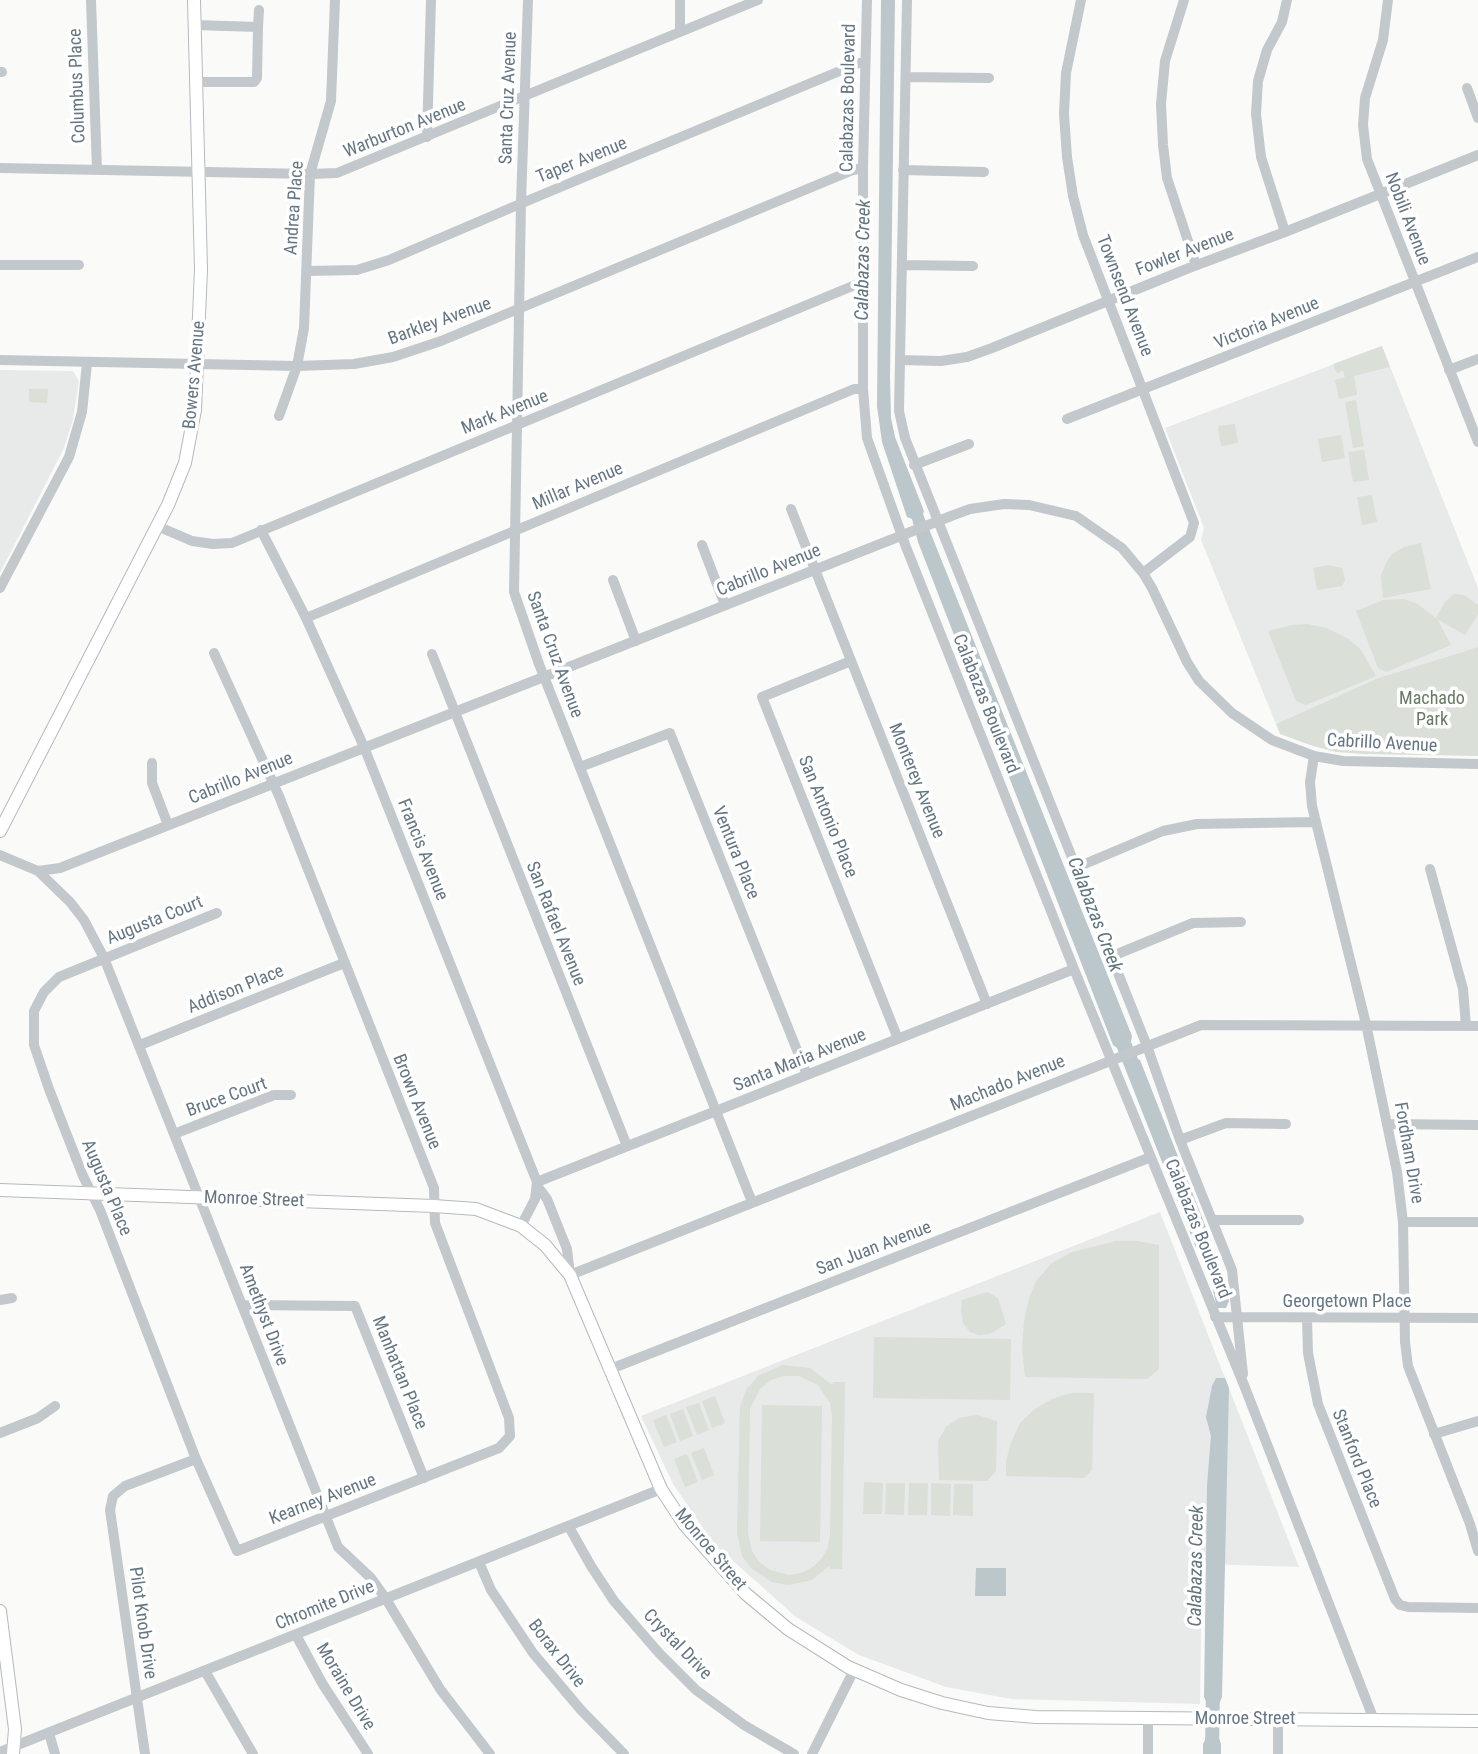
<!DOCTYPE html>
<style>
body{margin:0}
canvas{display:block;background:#fafaf8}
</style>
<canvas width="1478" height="1754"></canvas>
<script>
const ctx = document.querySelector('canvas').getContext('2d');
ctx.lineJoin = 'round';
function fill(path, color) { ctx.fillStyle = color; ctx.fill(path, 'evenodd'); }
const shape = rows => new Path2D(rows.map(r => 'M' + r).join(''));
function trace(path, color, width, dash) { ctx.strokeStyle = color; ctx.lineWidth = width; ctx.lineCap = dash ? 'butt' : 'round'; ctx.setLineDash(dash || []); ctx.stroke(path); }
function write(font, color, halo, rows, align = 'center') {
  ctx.font = font + ' "Roboto Condensed",sans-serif'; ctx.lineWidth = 7; ctx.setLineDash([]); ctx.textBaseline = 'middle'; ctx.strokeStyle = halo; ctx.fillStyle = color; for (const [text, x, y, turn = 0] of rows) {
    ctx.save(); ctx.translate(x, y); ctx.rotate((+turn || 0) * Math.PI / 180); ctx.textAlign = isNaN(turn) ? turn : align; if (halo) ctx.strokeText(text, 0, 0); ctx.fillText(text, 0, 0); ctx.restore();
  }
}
fill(shape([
 [1382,346,1478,588,1478,647,1378,678,1276,724,1201,540,1204,528,1165,428],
 [0,370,73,371,79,381,73,419,64,448,0,573],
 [1160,1212,1299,1567,1202,1564,1200,1704,1011,1699,946,1687,859,1655,796,1617,714,1544,673,1484,641,1416]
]), '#e8e9e9');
fill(shape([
 [1382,346,1390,367,1354,376,1357,395,1339,399,1335,380,1345,377,1343,371,1337,373,1333,364],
 [29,389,48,389,47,403,29,402],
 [1356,400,1364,446,1353,448,1345,402],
 [1235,424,1238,443,1221,446,1218,426],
 [1341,435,1345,458,1322,462,1318,439],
 [1364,450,1369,480,1353,482,1348,452],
 [1372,495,1377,522,1362,525,1357,497],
 [1421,543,1431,589,1383,598,1381,575,1386,563,1392,554,1404,547],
 [1328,565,1342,568,1345,580,1342,586,1317,590,1313,568],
 [1454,594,1464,595,1478,605,1478,614,1465,635,1437,619,1451,645,1386,672,1378,668,1356,611,1383,600,1403,599,1416,603,1436,618,1445,602],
 [1308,624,1326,628,1349,639,1361,650,1376,676,1306,705,1296,701,1268,631,1292,625],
 [1478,647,1478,756,1364,754,1336,752,1313,746,1280,734,1276,724,1378,678],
 [1116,1241,1137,1241,1159,1245,1159,1369,1147,1379,1025,1377,1022,1347,1024,1321,1029,1298,1036,1281,1052,1263,1072,1252],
 [987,1292,998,1298,1006,1324,990,1334,979,1335,970,1332,963,1323,961,1312,962,1300],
 [874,1337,1011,1339,1010,1400,873,1398],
 [783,1365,810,1368,832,1385,833,1382,845,1382,842,1569,830,1569,829,1566,812,1580,788,1585,772,1582,752,1569,742,1556,737,1533,740,1407,746,1390,758,1376],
 [784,1376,799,1376,818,1385,830,1403,832,1417,830,1534,828,1547,822,1558,813,1567,801,1573,789,1575,770,1570,759,1562,752,1551,748,1533,750,1409,760,1389,771,1380],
 [1071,1393,1094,1393,1092,1470,1084,1478,1006,1476,1006,1461,1011,1443,1020,1423,1035,1409,1052,1399],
 [715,1396,725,1423,712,1428,702,1401],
 [699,1403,709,1430,697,1435,686,1407],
 [762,1405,822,1406,820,1542,760,1541],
 [683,1409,693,1436,680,1441,670,1414],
 [666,1415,677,1442,664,1447,653,1420],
 [977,1415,997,1421,996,1471,987,1481,939,1480,938,1441,946,1427,959,1418],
 [704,1448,714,1475,702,1480,691,1453],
 [687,1454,698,1482,685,1487,674,1459],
 [864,1482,883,1483,882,1514,863,1514],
 [886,1483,905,1483,904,1515,885,1514],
 [909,1483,928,1483,927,1515,908,1515],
 [931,1483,951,1484,950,1516,931,1515],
 [954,1484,973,1484,973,1516,953,1515]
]), '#dadfd7');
fill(shape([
 [881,0,895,0,890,377,891,418,895,437,924,511,923,514,1132,1036,1131,1042,1138,1059,1140,1060,1211,1240,1211,1250,1228,1291,1229,1301,1226,1308,1217,1308,1211,1282,1201,1254,1196,1248,1117,1048,1113,1045,918,542,912,519,907,517,882,442,877,406],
 [1216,1378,1225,1378,1229,1388,1222,1697,1219,1704,1207,1703,1204,1697,1207,1485,1211,1436,1206,1417,1212,1386],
 [976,1568,1006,1568,1006,1596,975,1596],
 [1207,1736,1218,1736,1221,1744,1221,1754,1203,1754,1203,1744]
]), '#bbc7cb');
trace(shape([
 [1212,1754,1213,1684]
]), '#bbc7cb', 14);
const major = shape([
 [0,831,168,505,185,463,195,410,201,269,194,0],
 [0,1190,434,1206,476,1209,521,1226,545,1245,570,1275,661,1489,684,1524,746,1594,788,1629,848,1667,901,1690,942,1703,988,1713,1036,1717,1478,1721],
 [0,1611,15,1729,13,1754]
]);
trace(major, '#b5babe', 14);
trace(shape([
 [91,0,97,170],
 [528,0,521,203,514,592,539,664,752,1202],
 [867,0,863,168,863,389,867,438,906,547,1074,969,1244,1385,1374,1720],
 [907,0,899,411,905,438,1147,1046,1180,1140,1232,1270,1243,1374],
 [1081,0,1066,73,1064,114,1067,157,1073,196,1083,235,1194,523,1190,537,1143,573],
 [1184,0,1165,61,1161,104,1163,145,1167,178,1196,265],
 [1388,0,1383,40,1365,98,1363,125,1367,159,1478,442],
 [194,25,258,27,257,78,254,82,196,82],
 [258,27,259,10],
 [680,32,680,0],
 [0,72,2,72],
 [906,77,989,78],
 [1467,88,1478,118],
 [427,137,431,0],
 [0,168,310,174,337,173,758,0],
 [903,170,984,172],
 [1285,232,1261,157,1256,114,1258,81,1267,50,1282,22,1287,0],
 [0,265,79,265],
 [902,265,973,266],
 [307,271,357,270,389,260,534,198,859,63,865,63],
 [0,360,297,366,354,364,393,357,441,341,853,170,863,168],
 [900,360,941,361,967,357,992,348,1189,268,1285,232,1478,155],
 [1449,370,1478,359],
 [279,416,297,366,304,328,310,174,331,101,335,0],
 [1067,419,1478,257],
 [914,465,969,444],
 [791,509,987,1004],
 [157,526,192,541,213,544,232,543,855,285,863,284],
 [261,530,306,618,364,747,537,1182,535,1199,521,1226],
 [702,545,725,605],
 [613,580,636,641],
 [0,588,69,457,82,412,87,363],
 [306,618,854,389,863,389],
 [214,653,279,796,434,1188,435,1223,509,1418,510,1436,499,1448,237,1551,196,1459,100,1210,83,1176,49,1089,34,1045,34,1011,44,992,59,977,217,913],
 [432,654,627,1146],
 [851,661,762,697,898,1039],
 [1314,756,1310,782,1312,806,1366,1024,1397,1172,1403,1222,1405,1342,1408,1366,1470,1524,1478,1551],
 [152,763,152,783,168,825],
 [580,767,670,733,807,1075],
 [0,855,38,871,60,868,951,516,970,509,1004,504,1029,505,1076,516,1122,548,1143,573,1152,588,1187,662,1199,681,1232,713,1272,740,1314,756,1343,761,1478,764],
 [1075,868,1163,831,1197,824,1316,822],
 [1430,869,1463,989,1466,1026],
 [38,871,70,902,84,920,104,958,338,1547,371,1578,386,1599,440,1689,490,1754],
 [1110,957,1193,923,1241,922],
 [140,1045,344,963],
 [1388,1124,1478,1125],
 [174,1134,274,1095,291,1095],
 [1180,1140,1226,1123,1286,1124],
 [537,1182,1074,969],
 [538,1187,547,1199,567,1249,570,1275,1201,1025,1478,1026],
 [1212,1220,1299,1220],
 [1403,1222,1478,1222],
 [0,1300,12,1298],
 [242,1305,355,1306,424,1478],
 [1215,1317,1478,1318],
 [1307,1318,1308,1353,1318,1404,1395,1599,1400,1605,1408,1607,1478,1608],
 [608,1370,1151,1157],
 [0,1433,38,1418,55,1406],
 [1434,1434,1478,1421],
 [569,1527,591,1566,614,1601,659,1653,696,1690,744,1725,794,1754],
 [479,1562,491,1590,533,1653,581,1710,624,1754],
 [296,1635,322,1683,368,1754],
 [205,1671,253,1754],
 [1278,1719,1278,1754],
 [49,1733,55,1754],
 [0,1752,661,1489],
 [145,1754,110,1510,113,1496,125,1486,196,1459],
 [812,1754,854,1670],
 [1148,1754,1148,1718]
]), '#c3c8cc', 10);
trace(major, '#fff', 12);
write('18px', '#657683', '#fff', [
 ["Columbus Place",78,86,-92],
 ["Santa Cruz Avenue",509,98,-88],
 ["Calabazas Boulevard",849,98,-89],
 ["Warburton Avenue",405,129,-22],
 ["Taper Avenue",582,161,-22],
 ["Andrea Place",295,208,-86],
 ["Nobili Avenue",1407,219,69],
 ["Fowler Avenue",1185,253,-21],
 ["Townsend Avenue",1124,296,69],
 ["Barkley Avenue",440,322,-20],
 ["Victoria Avenue",1267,324,-22],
 ["Bowers Avenue",195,375,-85],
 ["Mark Avenue",505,413,-22],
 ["Millar Avenue",578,487,-23],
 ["Cabrillo Avenue",769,571,-22],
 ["Santa Cruz Avenue",554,655,70],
 ["Calabazas Boulevard",985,704,68],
 ["Cabrillo Avenue",1382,744,3],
 ["Cabrillo Avenue",241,779,-22],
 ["Monterey Avenue",916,781,68],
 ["San Antonio Place",827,817,68],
 ["Francis Avenue",422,850,68],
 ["Ventura Place",735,853,68],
 ["Augusta Court",155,921,-22],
 ["San Rafael Avenue",555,924,68],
 ["Addison Place",236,990,-22],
 ["Santa Maria Avenue",800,1061,-22],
 ["Machado Avenue",1008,1084,-22],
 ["Bruce Court",227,1098,-20],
 ["Brown Avenue",416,1102,68],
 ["Fordham Drive",1408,1153,80],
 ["Augusta Place",106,1188,67],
 ["Monroe Street",254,1200,2],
 ["Calabazas Boulevard",1197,1229,68],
 ["San Juan Avenue",874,1249,-21],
 ["Georgetown Place",1347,1302],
 ["Amethyst Drive",263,1315,69],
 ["Manhattan Place",399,1373,68],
 ["Stanford Place",1356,1459,68],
 ["Kearney Avenue",323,1500,-21],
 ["Monroe Street",710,1550,50],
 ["Chromite Drive",325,1606,-22],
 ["Pilot Knob Drive",142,1623,82],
 ["Crystal Drive",677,1645,46],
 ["Borax Drive",556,1654,52],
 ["Moraine Drive",345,1687,59],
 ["Monroe Street",1245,1719]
]);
write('18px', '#687a64', '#fff', [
 ["Machado",1432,699],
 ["Park",1432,720]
]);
write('italic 19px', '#60757c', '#fff', [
 ["Calabazas Creek",864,260,-89],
 ["Calabazas Creek",1094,915,69],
 ["Calabazas Creek",1197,1566,-89]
]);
</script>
